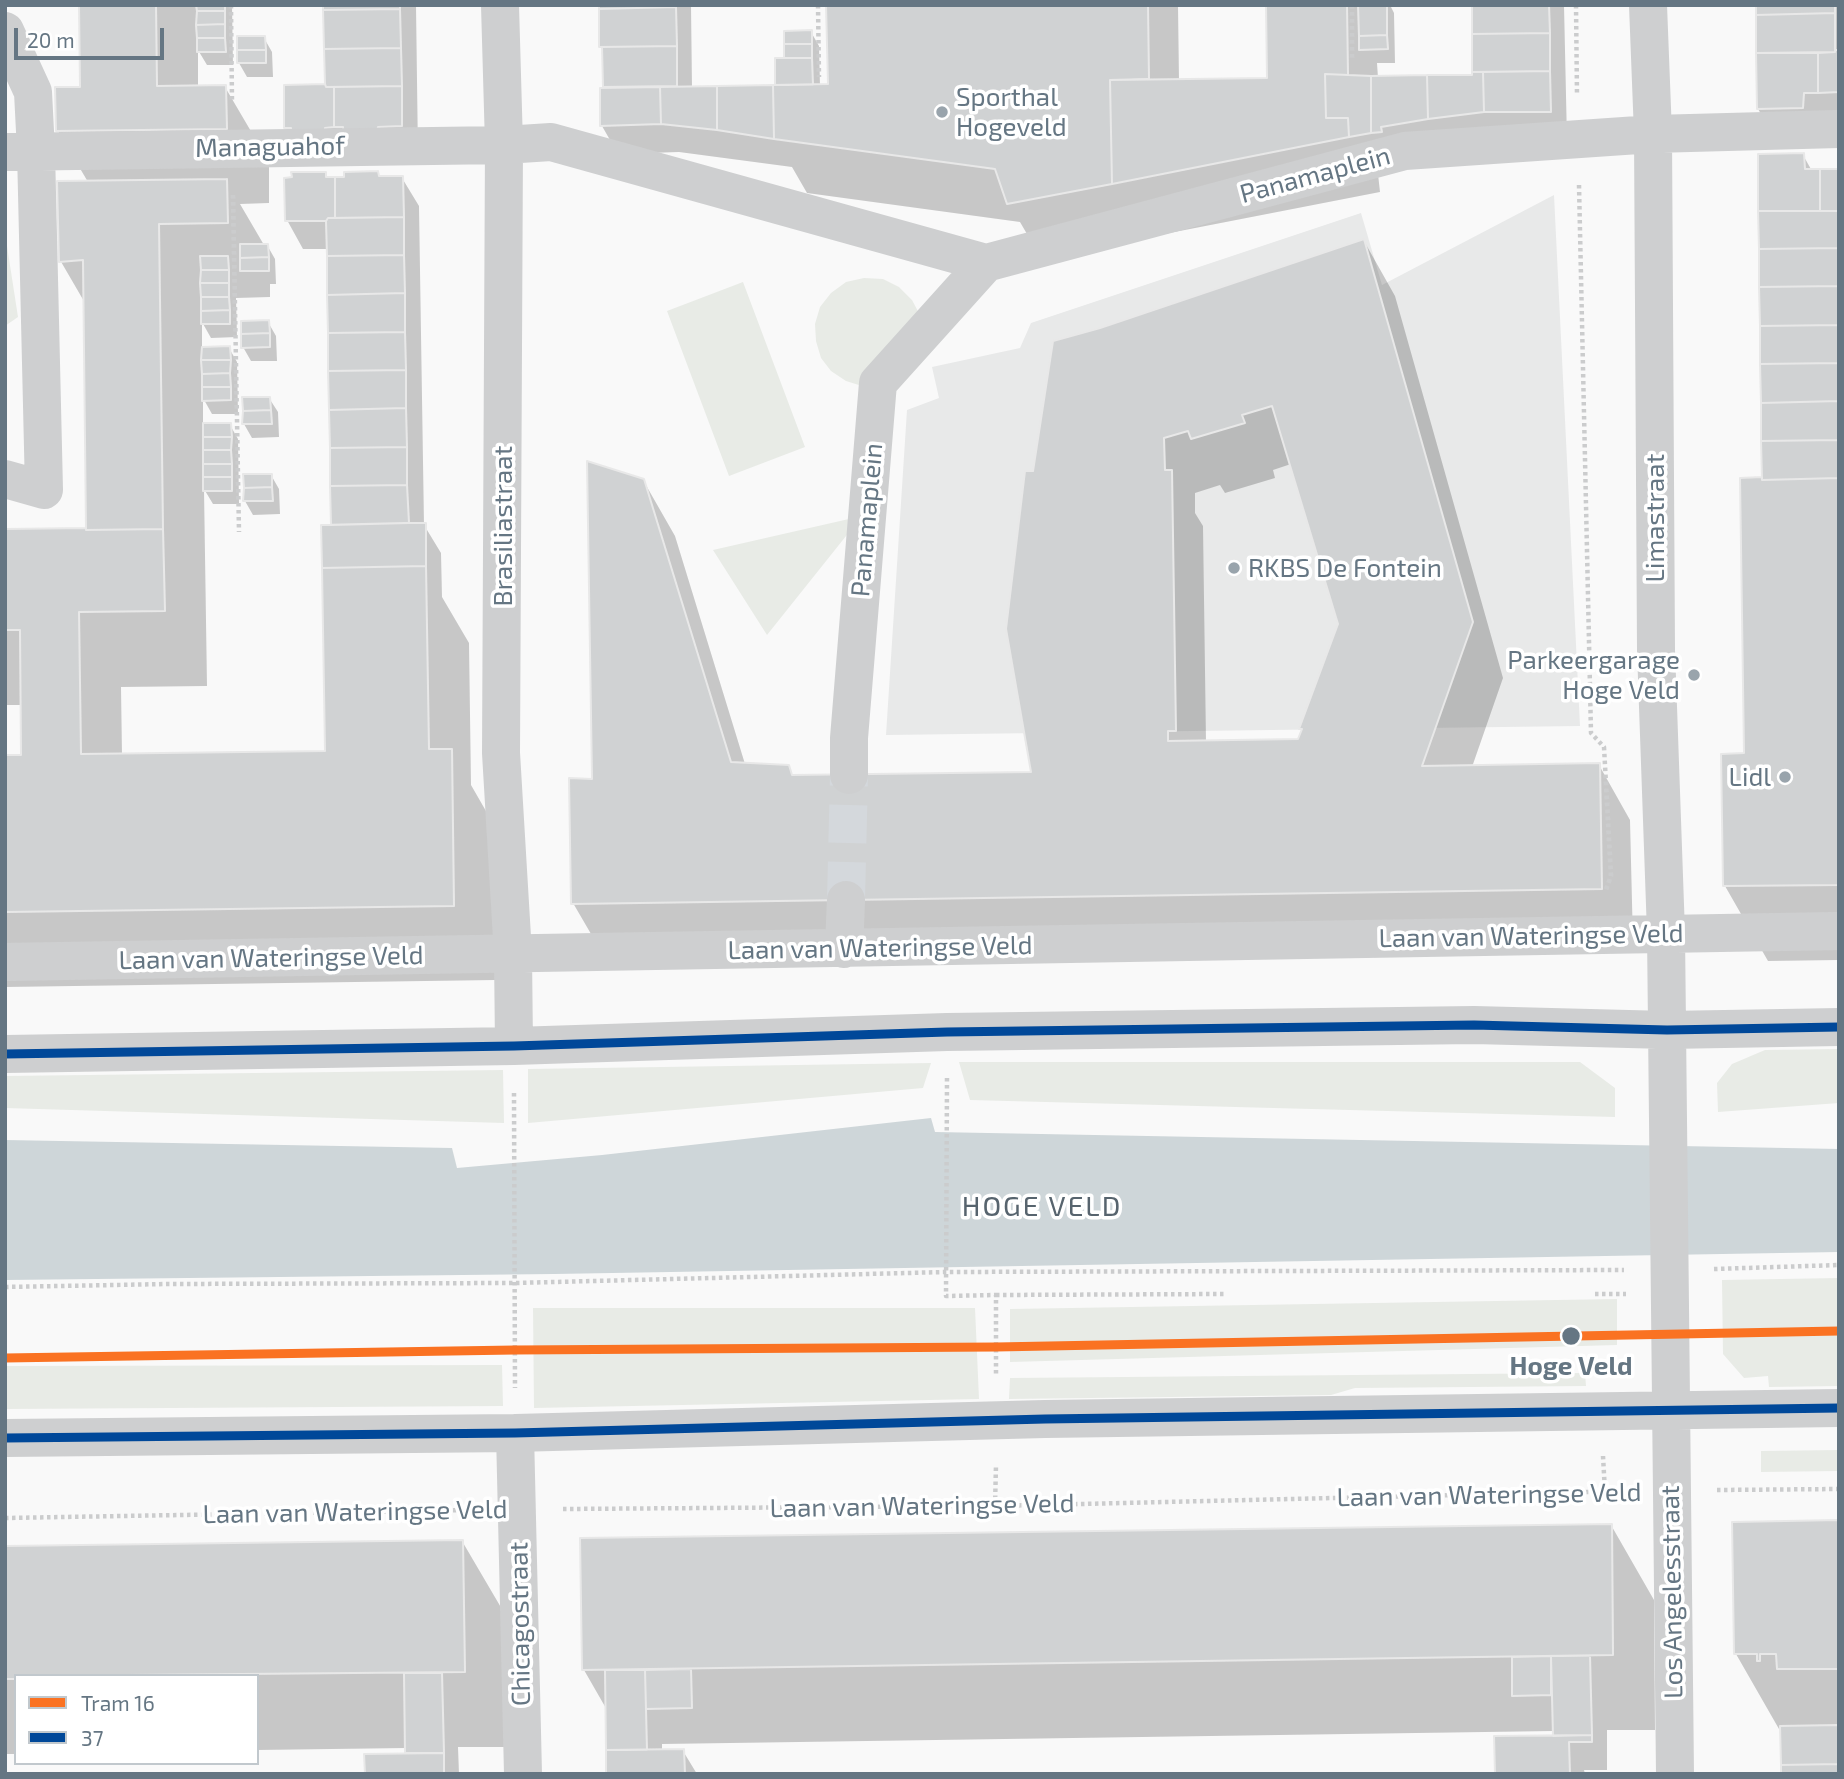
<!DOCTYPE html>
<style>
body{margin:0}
#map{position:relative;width:1844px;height:1779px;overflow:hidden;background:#f9f9f9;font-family:"Exo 2",sans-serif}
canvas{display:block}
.frame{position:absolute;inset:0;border:7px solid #657683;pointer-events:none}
.legend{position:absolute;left:14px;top:1674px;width:245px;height:91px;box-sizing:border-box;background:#fff;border:2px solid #c1c8cd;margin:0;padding:9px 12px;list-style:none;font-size:21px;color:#657683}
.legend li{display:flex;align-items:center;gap:14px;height:35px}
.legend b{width:35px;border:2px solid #c1c8cd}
.scale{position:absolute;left:14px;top:28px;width:150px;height:32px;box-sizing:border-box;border:4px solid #657683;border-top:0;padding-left:9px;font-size:21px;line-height:24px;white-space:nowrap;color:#657683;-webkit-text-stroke:5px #fff;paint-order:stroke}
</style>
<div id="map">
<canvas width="1844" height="1779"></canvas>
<div class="frame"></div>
<ul class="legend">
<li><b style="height:9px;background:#fa7222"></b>Tram 16</li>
<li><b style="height:9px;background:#004899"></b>37</li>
</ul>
<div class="scale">20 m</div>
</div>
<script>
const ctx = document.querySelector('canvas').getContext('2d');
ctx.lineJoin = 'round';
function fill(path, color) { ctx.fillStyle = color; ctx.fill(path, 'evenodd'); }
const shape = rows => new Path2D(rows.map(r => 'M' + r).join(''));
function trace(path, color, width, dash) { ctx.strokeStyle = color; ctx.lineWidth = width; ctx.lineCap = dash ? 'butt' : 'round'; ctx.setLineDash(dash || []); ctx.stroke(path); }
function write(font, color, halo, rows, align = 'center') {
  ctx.font = font + ' "Exo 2",sans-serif'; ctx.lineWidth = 7; ctx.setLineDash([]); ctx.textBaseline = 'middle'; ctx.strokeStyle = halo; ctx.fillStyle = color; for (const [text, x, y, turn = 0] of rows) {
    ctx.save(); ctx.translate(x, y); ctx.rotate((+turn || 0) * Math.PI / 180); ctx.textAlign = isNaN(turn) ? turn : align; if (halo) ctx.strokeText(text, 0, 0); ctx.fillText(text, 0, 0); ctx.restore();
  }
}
fill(shape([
 [1554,195,1580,726,886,735,907,410,939,398,932,367,1020,348,1031,323,1361,213,1382,285]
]), '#e8e9e9');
fill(shape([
 [5,233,18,317,5,326],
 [864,278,883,279,899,287,912,300,921,317,862,386,846,381,831,371,821,358,816,341,815,324,820,307,831,293,846,282],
 [743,282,805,447,729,476,667,311],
 [862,516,767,635,713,550],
 [1839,1049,1839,1103,1718,1112,1717,1083,1732,1064,1765,1050],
 [959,1062,1580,1062,1615,1088,1615,1117,970,1100],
 [931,1063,923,1088,528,1123,528,1069],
 [503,1070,504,1123,5,1108,5,1076],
 [1839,1278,1839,1386,1769,1387,1768,1376,1744,1378,1723,1354,1722,1280],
 [1617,1299,1617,1345,1010,1362,1010,1309],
 [533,1308,975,1308,979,1399,534,1408],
 [502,1365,503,1406,5,1409,5,1366],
 [1585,1373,1586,1386,1355,1388,1331,1395,1009,1399,1010,1378],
 [1839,1450,1839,1471,1761,1472,1761,1451]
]), '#e8ebe6');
fill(shape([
 [931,1118,935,1132,1839,1149,1839,1252,554,1274,5,1280,5,1140,452,1148,457,1168,602,1155]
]), '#ced6d9');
fill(shape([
 [81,5,232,5,233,65,207,65,198,50,198,87,225,87,269,162,269,203,240,204,264,245,267,245,275,259,276,284,270,284,270,297,236,298,237,337,211,338,202,322,202,348,229,348,237,362,238,414,212,414,203,398,203,425,230,425,238,439,239,504,213,504,204,489,207,686,121,687,122,755,326,753,332,526,328,249,303,249,287,220,325,173,328,178,346,178,377,173,380,178,402,178,419,206,424,525,441,553,442,597,469,643,471,785,494,825,496,980,5,987,5,757,23,757,22,705,5,705,5,531,88,530,85,303,60,260,88,182,58,131,82,89],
 [325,5,416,5,418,155,302,156,285,127,327,86],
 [600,5,691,5,692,88,777,87,786,60,811,32,819,46,820,86,829,86,828,5,1178,5,1179,81,1268,79,1267,5,1390,5,1394,13,1395,63,1377,63,1378,78,1474,76,1473,5,1564,5,1567,140,1378,174,1380,192,1041,258,1020,222,807,193,792,167,679,152,618,154,602,126,604,53,601,47],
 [1757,5,1839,5,1839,121,1775,137,1758,109],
 [264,38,272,52,273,77,247,77,239,63],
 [1803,155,1812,171,1839,171,1839,960,1768,961,1725,886,1746,755,1764,479],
 [1364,241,1395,296,1503,678,1472,767,1599,765,1630,820,1633,943,605,958,573,903,643,480,675,536,745,764,788,767,794,777,1033,774,1035,473],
 [1291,464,1339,624,1301,729,1303,732,1300,741,1206,742,1203,526,1195,513,1195,493,1220,485,1225,493,1275,478,1273,470],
 [268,322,276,336,277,361,251,361,243,347],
 [269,398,278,412,279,437,252,438,244,424],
 [271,475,279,489,280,514,253,515,245,501],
 [1839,1522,1839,1774,1779,1729,1736,1654],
 [1611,1525,1654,1600,1655,1730,1607,1730,1607,1770,1584,1770,1585,1774,1496,1774,1554,1737,1554,1731,662,1744,662,1751,683,1751,697,1774,608,1774,607,1710,584,1670],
 [462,1541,506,1616,507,1747,458,1747,459,1774,366,1774,407,1755,407,1748,257,1750,257,1676,16,1676,16,1754,5,1754,5,1548]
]), '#0003');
const building = shape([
 [79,5,156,5,157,86,226,85,227,129,56,131,55,87,80,87,79,5],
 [196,5,225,5,225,11,197,11,196,5],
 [323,5,400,5,400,9,323,10,323,5],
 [599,5,676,5,676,7,599,9,599,5],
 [826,5,1148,5,1149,79,1110,80,1112,184,1007,204,995,169,774,139,773,85,828,84,826,5],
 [1266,5,1347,5,1348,75,1325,74,1326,118,1348,118,1349,137,1112,184,1110,80,1267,78,1266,5],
 [1358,5,1387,5,1387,35,1359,36,1358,5],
 [1472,5,1549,5,1550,33,1472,34,1472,5],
 [1756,5,1835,5,1835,13,1756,15,1756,5],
 [676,7,677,46,599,47,599,9,676,7],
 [400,9,401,48,324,49,323,10,400,9],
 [197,11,225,11,225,24,196,25,197,11],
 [1835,13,1835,52,1756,53,1756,15,1835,13],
 [225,24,225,38,197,38,196,25,225,24],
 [812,30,812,44,784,44,784,31,812,30],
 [1550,33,1550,71,1472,72,1472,34,1550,33],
 [1387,35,1388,49,1359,50,1359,36,1387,35],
 [237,36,265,36,266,50,237,50,237,36],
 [197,38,225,38,226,52,197,52,197,38],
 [784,44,812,44,812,58,784,58,784,44],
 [677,46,677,86,603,87,602,47,677,46],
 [401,48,402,86,326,87,325,84,324,49,401,48],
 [237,50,266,50,266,63,237,63,237,50],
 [1835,50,1839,50,1839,92,1818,93,1818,53,1835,52,1835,50],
 [1756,53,1818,53,1818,93,1804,93,1803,108,1757,109,1756,53],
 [775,58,812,58,813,85,775,85,775,58],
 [1550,71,1551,112,1484,112,1483,72,1550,71],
 [1472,72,1483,72,1484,112,1428,119,1427,75,1472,75,1472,72],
 [1325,74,1371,76,1371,133,1349,137,1348,118,1326,118,1325,74],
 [1427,75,1428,119,1381,127,1382,132,1371,133,1371,76,1427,75],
 [325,84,326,87,334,87,334,127,325,128,325,133,291,133,291,128,284,128,284,85,325,84],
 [773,85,774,139,717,130,717,86,773,85],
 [402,86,402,126,378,127,377,132,343,133,343,127,334,127,334,87,402,86],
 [717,86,717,130,661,124,660,87,717,86],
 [660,87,661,124,600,126,600,88,660,87],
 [1804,153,1805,169,1820,169,1820,211,1758,211,1758,154,1804,153],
 [1820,169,1839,169,1839,211,1820,211,1820,169],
 [378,171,379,176,403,176,404,217,335,218,335,177,344,177,344,172,378,171],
 [291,172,326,172,326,177,335,177,335,218,328,218,326,221,285,221,284,178,292,177,291,172],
 [227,179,228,223,159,224,163,529,86,530,83,260,59,262,57,181,227,179],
 [1758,211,1839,211,1839,248,1759,249,1758,211],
 [404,217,404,255,327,256,326,221,328,218,404,217],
 [1364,239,1473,622,1422,766,1600,763,1602,889,571,904,569,778,592,779,587,461,644,479,731,762,789,765,792,775,1031,772,1006,629,1025,471,1033,471,1053,341,1100,328,1364,239],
 [1272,406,1338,624,1299,729,1302,729,1298,739,1168,741,1168,731,1176,731,1172,470,1165,470,1164,438,1188,431,1191,439,1245,423,1242,415,1272,406],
 [240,244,268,244,269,257,240,258,240,244],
 [1839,248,1839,286,1759,287,1759,249,1839,248],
 [404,255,405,293,327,295,327,256,404,255],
 [200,256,228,256,229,270,201,270,200,256],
 [269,257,269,271,240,271,240,258,269,257],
 [201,270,229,270,229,283,200,283,201,270],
 [200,283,229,283,229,297,201,297,200,283],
 [1839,286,1839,325,1760,326,1759,287,1839,286],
 [405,293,405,332,328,333,327,295,405,293],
 [201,297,229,297,230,310,201,311,201,297],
 [230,310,230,324,201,324,201,311,230,310],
 [269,320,270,333,241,334,241,321,269,320],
 [1839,325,1839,363,1760,364,1760,326,1839,325],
 [405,332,406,370,328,371,328,333,405,332],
 [270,333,270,347,241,348,241,334,270,333],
 [230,346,231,360,201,360,202,347,230,346],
 [201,360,231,360,230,373,202,374,201,360],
 [1839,363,1839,401,1761,403,1760,364,1839,363],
 [406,370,406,408,329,410,328,371,406,370],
 [230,373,231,387,202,387,202,374,230,373],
 [202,387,231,387,231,400,202,401,202,387],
 [242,397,270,397,271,410,243,411,242,397],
 [1839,401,1839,440,1761,441,1761,403,1839,401],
 [406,408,407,447,330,448,329,410,406,408],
 [271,410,272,424,242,424,243,411,271,410],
 [203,423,231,423,232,437,203,437,203,423],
 [203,437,232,437,231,450,203,450,203,437],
 [1839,440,1839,478,1762,480,1761,441,1839,440],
 [407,447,407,485,330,486,330,448,407,447],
 [203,450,231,450,232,464,203,464,203,450],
 [203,464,232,464,232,477,203,477,203,464],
 [243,474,272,474,272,487,244,488,243,474],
 [203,477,232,477,232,491,203,491,203,477],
 [1762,477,1762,480,1839,478,1839,885,1723,886,1721,754,1744,753,1740,478,1762,477],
 [407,485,409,523,331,525,330,486,407,485],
 [272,487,273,501,243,501,244,488,272,487],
 [405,523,426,523,426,566,322,568,321,525,405,523],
 [86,528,86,530,163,529,165,611,79,612,81,754,325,751,322,568,426,566,429,749,452,749,454,906,5,912,5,755,21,755,20,630,5,630,5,529,86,528],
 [1839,1520,1839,1669,1777,1669,1776,1654,1760,1654,1760,1661,1757,1661,1757,1654,1734,1654,1732,1522,1839,1520],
 [1612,1524,1613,1655,582,1670,580,1538,1612,1524],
 [463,1540,465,1672,16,1676,16,1679,5,1679,5,1546,463,1540],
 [1551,1656,1551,1695,1512,1696,1512,1657,1551,1656],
 [1551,1656,1590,1656,1592,1735,1553,1736,1551,1656],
 [691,1669,692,1708,646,1709,645,1670,691,1669],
 [605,1670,645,1670,647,1750,606,1750,605,1670],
 [404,1673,442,1673,444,1753,405,1753,404,1673],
 [1839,1725,1839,1764,1781,1765,1780,1726,1839,1725],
 [1592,1735,1592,1742,1569,1742,1570,1774,1495,1774,1494,1736,1592,1735],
 [684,1749,685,1774,606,1774,606,1750,684,1749],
 [444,1753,444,1774,365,1774,364,1754,444,1753],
 [1839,1764,1839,1774,1781,1774,1781,1765,1839,1764]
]);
fill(building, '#d0d2d3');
trace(building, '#e8e8e8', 2);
trace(shape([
 [846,900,849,775]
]), '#d4d8dc', 38, [38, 19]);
trace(shape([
 [231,5,232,102],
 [818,5,819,77],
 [1352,5,1352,60],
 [1576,5,1577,95],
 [1579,185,1591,733,1604,747,1611,876,1606,890],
 [233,195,239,532],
 [947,1078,946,1296,996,1295,996,1375],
 [514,1093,515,1388],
 [1714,1269,1839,1265],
 [5,1287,168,1284,515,1283,946,1272,1624,1270],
 [1595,1294,1626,1294],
 [996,1295,1227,1294],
 [1603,1456,1605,1492],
 [1717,1490,1839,1489],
 [995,1506,996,1465],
 [563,1509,995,1506,1628,1491],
 [5,1518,473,1510]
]), '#cbcccd', 4.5, [3.5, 3.5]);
trace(shape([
 [500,5,504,145,501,753,513,954,514,1046],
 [1648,5,1653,134,1656,650,1666,933,1675,1774],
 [5,31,33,92,36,151,44,490,5,479],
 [5,152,504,145,551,142,986,263,1405,151,1653,134,1839,129],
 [849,775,849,738,878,383,986,263],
 [844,949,846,900],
 [5,962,1839,931],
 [5,1054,514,1046,947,1032,1474,1025,1667,1030,1839,1027],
 [515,1433,523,1774],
 [5,1438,515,1433,1045,1419,1839,1408]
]), '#cecfd0', 38);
trace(shape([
 [5,1054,514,1046,947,1032,1474,1025,1667,1030,1839,1027],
 [5,1438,515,1433,1045,1419,1839,1408]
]), '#004899', 9);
trace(shape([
 [5,1358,515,1350,996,1347,1839,1331]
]), '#fa7222', 9);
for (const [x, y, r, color] of [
 [942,112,7,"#99a4ac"],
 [1234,568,7,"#99a4ac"],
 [1694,675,7,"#99a4ac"],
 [1785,777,7,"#99a4ac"],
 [1571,1336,10,"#657683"]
]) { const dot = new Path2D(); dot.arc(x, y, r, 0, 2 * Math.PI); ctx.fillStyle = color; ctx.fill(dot); trace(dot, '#fff', 2.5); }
write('26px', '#657683', '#fff', [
 ["Sporthal",956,97],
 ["Hogeveld",956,127],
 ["RKBS De Fontein",1248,568],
 ["Parkeergarage",1680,660,"right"],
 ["Hoge Veld",1680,690,"right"],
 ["Lidl",1771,777,"right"]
], 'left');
write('26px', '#657683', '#fff', [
 ["Managuahof",270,147,-1],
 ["Panamaplein",1315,175,-15],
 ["Limastraat",1655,518,-90],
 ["Panamaplein",867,520,-85],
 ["Brasiliastraat",503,526,-90],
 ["Laan van Wateringse Veld",1531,936,-1],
 ["Laan van Wateringse Veld",880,948,-1],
 ["Laan van Wateringse Veld",271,958,-1],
 ["Laan van Wateringse Veld",1489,1495,-1],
 ["Laan van Wateringse Veld",922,1506,-1],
 ["Laan van Wateringse Veld",355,1512,-1],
 ["Los Angelesstraat",1672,1592,-91],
 ["Chicagostraat",520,1624,-91]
]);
write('bold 26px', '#657683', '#fff', [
 ["Hoge Veld",1571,1366]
]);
ctx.letterSpacing = '2px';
write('28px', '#57646e', '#fff', [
 ["HOGE VELD",1042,1207]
]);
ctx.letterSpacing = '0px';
</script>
